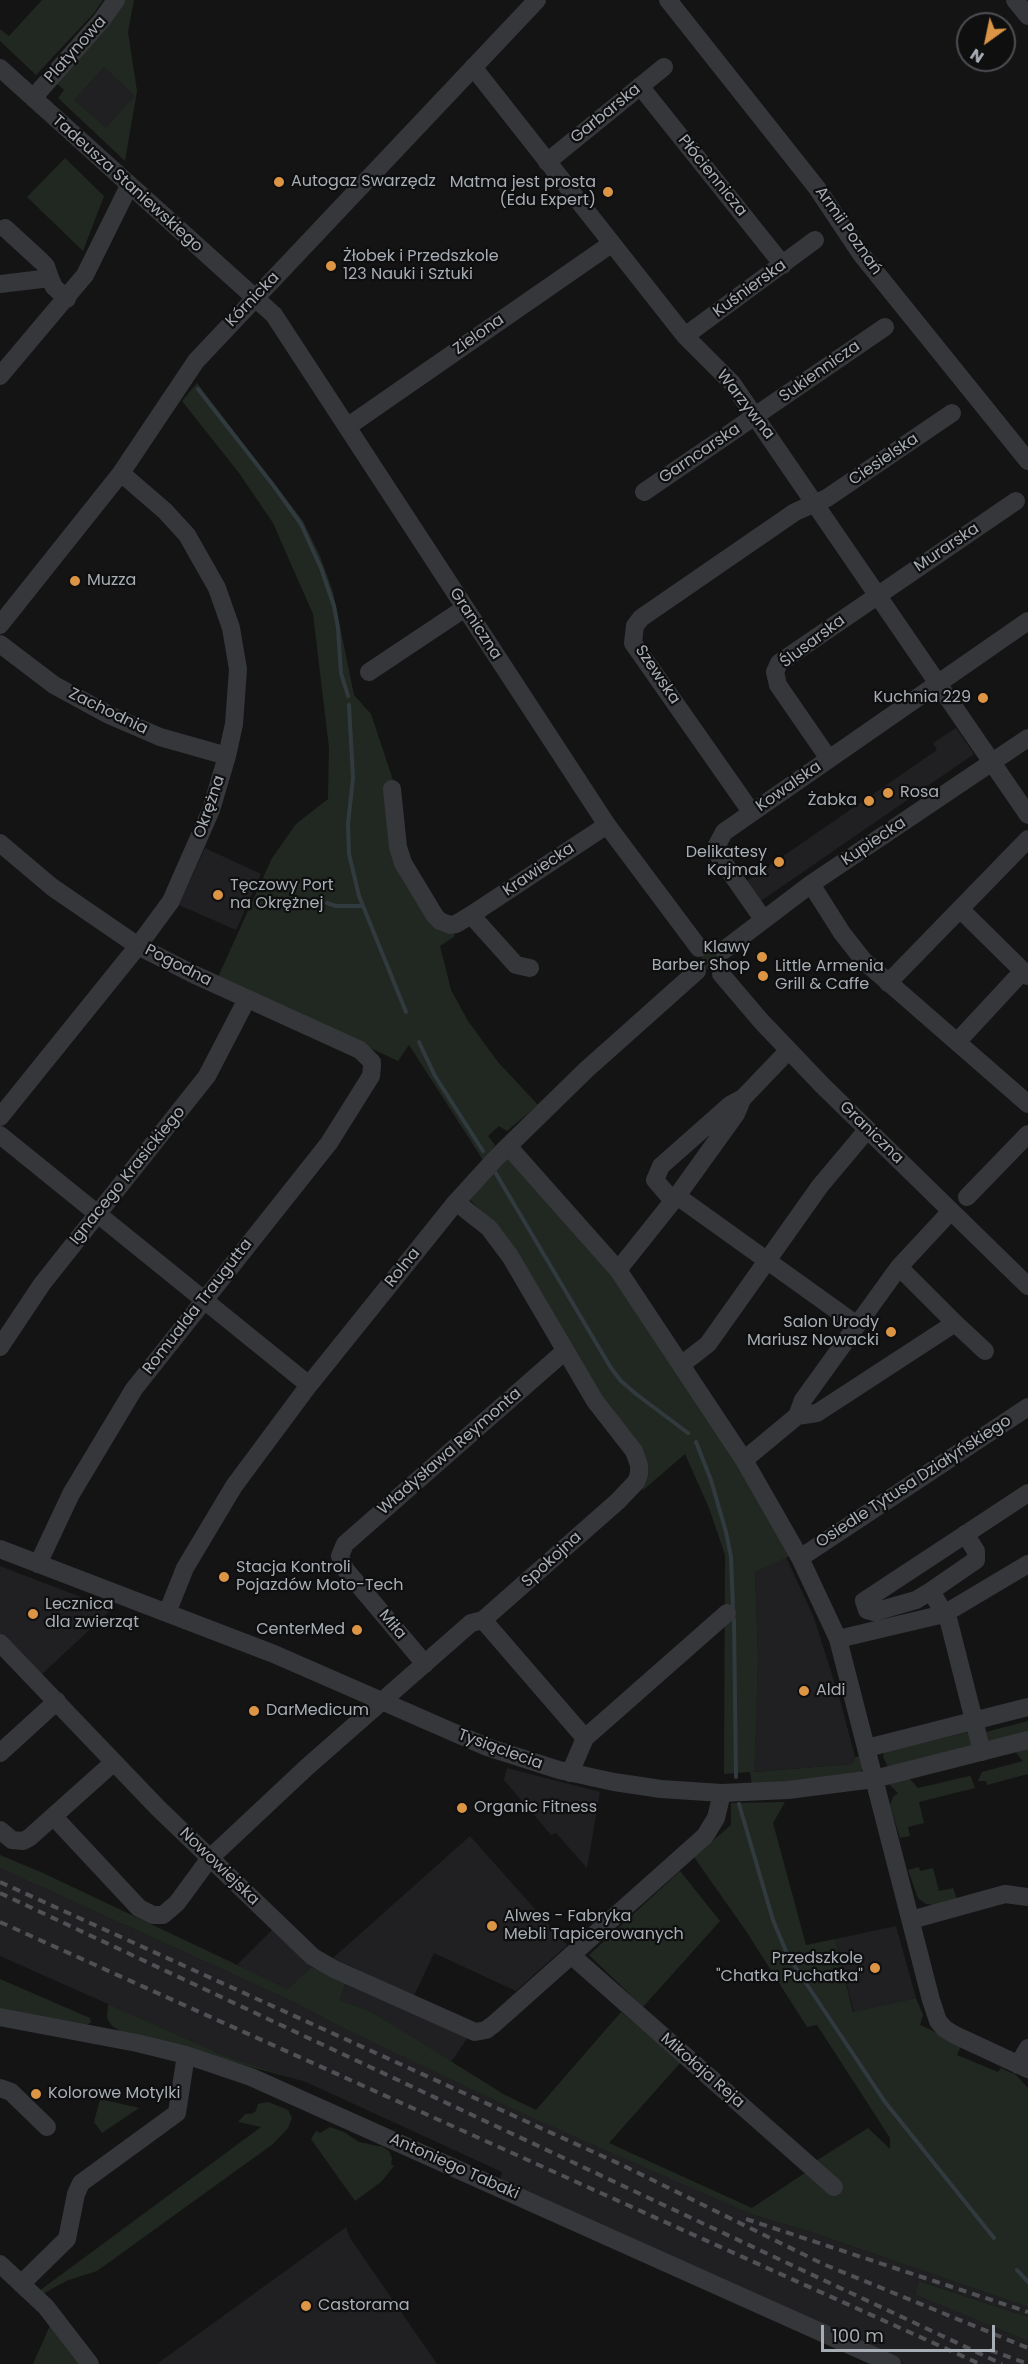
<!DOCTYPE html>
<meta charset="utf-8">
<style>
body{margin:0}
#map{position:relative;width:1028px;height:2364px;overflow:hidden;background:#141415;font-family:Poppins,sans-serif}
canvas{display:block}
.north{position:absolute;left:956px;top:12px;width:60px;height:60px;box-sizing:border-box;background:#0f0f10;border:2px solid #4c4e52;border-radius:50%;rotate:213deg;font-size:16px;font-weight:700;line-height:24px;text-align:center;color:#a7adb4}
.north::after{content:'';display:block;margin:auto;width:21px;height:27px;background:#dc9445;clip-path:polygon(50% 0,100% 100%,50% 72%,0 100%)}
.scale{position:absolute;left:821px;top:2325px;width:174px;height:27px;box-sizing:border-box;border:3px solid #a7adb4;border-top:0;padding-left:8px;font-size:18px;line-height:21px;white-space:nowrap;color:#a7adb4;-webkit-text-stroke:4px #0f0f10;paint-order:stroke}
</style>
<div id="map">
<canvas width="1028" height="2364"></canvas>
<div class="north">N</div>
<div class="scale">100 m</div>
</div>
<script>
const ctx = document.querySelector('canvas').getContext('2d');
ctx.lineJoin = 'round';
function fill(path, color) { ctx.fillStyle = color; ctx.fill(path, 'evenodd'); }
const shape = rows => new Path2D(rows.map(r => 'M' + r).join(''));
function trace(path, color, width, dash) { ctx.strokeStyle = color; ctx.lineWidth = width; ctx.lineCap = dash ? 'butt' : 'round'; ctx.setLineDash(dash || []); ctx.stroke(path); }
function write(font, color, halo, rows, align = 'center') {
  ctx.font = font + ' Poppins,sans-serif'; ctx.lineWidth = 4.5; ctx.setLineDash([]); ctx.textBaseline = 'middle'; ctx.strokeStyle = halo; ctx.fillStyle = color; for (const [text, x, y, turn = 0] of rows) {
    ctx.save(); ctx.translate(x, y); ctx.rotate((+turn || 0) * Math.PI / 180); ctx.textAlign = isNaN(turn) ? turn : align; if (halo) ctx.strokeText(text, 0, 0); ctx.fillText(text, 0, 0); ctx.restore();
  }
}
fill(shape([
 [104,67,136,96,106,129,74,100],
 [956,728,974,754,758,903,744,883,937,750,933,743],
 [205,848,261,874,236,930,179,905],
 [786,1557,814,1618,840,1700,855,1757,852,1764,753,1772,758,1658,755,1572],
 [0,1566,112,1609,41,1675,0,1635],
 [507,1768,600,1792,587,1868,556,1833,551,1835,504,1780],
 [470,1836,567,1945,516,1991,434,1953,414,1996,333,1958],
 [0,1868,296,2003,339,2026,751,2214,811,2232,1028,2307,1028,2317,920,2281,915,2293,1028,2341,1028,2364,904,2364,500,2180,502,2172,306,2082,225,2056,0,1956],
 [896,1926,916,1998,854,2012,835,1939],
 [273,1929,311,1967,288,1989,237,1965],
 [346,1981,468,2037,451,2062,372,2012,340,2000],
 [346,2227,350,2238,437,2364,157,2364]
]), '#202022');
fill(shape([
 [42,0,103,0,94,13,36,75,0,41,0,29,9,36],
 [122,0,134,0,128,32,137,91,125,161,58,98,64,90,53,80],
 [104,67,135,96,106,128,74,100],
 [65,158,104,196,83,251,27,197],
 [197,383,303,521,320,556,333,592,354,695,371,714,398,795,406,852,455,936,440,946,451,990,468,1021,498,1062,538,1105,507,1131,499,1126,488,1136,495,1145,483,1160,409,1045,398,1061,218,977,272,858,296,824,328,799,329,748,313,614,273,523,239,473,182,401],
 '701 960a10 10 0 1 1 20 0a10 10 0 1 1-20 0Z',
 [508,1155,585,1240,679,1369,792,1555,755,1572,758,1658,754,1772,852,1764,855,1757,862,1756,864,1767,859,1774,752,1786,750,1772,724,1774,725,1555,709,1508,685,1454,642,1491,645,1475,493,1222,470,1200],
 [1028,1721,1028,1733,988,1741,986,1732],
 [968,1732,975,1740,969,1748,888,1767,883,1757,884,1752],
 [1028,1747,1028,1774,987,1785,986,1781,978,1781,982,1772,1023,1761,1014,1750],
 [969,1776,971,1777,975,1788,919,1802,924,1823,908,1827,910,1836,900,1838,890,1805,893,1797,898,1793,889,1784,909,1778,918,1788],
 [785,1802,773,1823,806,1945,835,1939,853,2012,916,1998,923,2015,920,2025,962,2044,957,2055,998,2072,1001,2068,1016,2075,1028,2088,1028,2307,811,2232,751,2214,533,2118,339,2026,296,2003,0,1868,0,1855,43,1873,288,1989,311,1967,346,1981,340,2000,372,2012,505,2095,536,2110,621,2012,681,2062,609,2143,752,2208,805,2173,819,2159,868,2128,890,2149,890,2138,817,2025,807,2027,748,1934,694,1857,731,1825,731,1803],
 [919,1867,920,1871,933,1868,939,1891,953,1888,957,1899,934,1905,926,1904,918,1898,908,1870],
 [680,1871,720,1921,643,2007,589,1955],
 [0,1979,90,2018,91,2022,87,2025,0,2009],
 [108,2004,225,2056,306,2082,120,2031,112,2026,107,2018],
 [100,2099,139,2108,102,2133,94,2122],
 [268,2102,288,2110,292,2118,288,2128,273,2144,97,2271,66,2281,41,2295,39,2291,261,2127,238,2122,245,2114,251,2114,256,2111,258,2104],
 [330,2127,344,2132,359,2142,383,2147,389,2151,392,2158,391,2164,394,2166,381,2182,355,2201,311,2139,316,2131,320,2133],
 [919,2281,1028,2317,1028,2341,915,2294],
 [52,2321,84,2364,33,2364]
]), '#212821');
trace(shape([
 [198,389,273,485,301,524,321,568,334,606,338,628,341,673,348,696],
 [349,705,353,778,348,824,349,854,359,896,406,1012],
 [327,903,336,906,363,906],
 [419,1042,435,1076,483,1151],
 [495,1172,611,1368,621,1381,636,1394,688,1433],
 [696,1442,711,1480,726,1532,731,1557,733,1608],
 [734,1619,736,1777],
 [739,1804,773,1920,788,1956,885,2102,994,2238],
 [1017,2270,1028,2282]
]), '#313a3e', 4);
trace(shape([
 [668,0,817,188,861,254,1028,461],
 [1015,0,1028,16],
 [473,67,685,336,732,383,1028,815],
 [0,68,274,315,607,825,699,948],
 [640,86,783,265],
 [33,98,101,21,116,0],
 [547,162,664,67],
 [5,228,41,261,46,266,50,278],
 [0,284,50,278,54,287,67,299],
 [685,336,815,240],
 [0,376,85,275,129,186],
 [347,427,611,244],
 [644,492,885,327],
 [0,625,121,473,196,361,537,0],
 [0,644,54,685,109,715,160,737,227,756],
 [369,672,465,608],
 [829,759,778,685,775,672,779,663,1016,501],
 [392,789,398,847,403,863,435,916,440,921,450,925,456,924,471,915,607,825],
 [752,813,633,643,635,626,641,618,795,512,827,498,952,413],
 [0,843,52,887,138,946,193,974,360,1050,372,1062,372,1066,371,1076,329,1143,134,1389,71,1494,38,1564],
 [811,884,842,933,864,961,1028,1104],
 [960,909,1028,976],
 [471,915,516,965,530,968],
 [763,919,719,856,717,845,724,832,1028,621],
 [724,950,811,884,1028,738],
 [721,974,761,1021,822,1085,1028,1286],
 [888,983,1028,839],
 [957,1042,1023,971],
 [0,1117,138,946,171,901,211,810,227,756,234,724,238,669,231,628,217,588,187,535,165,511,121,473],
 [0,1135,309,1385],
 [508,1146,618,1270,744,1460,800,1558,838,1639,931,2000,938,2021,945,2029,955,2035,1028,2069],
 [677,1196,857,1325],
 [967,1197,1028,1134],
 [673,1201,655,1180,661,1166,730,1105,743,1098,788,1051],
 [618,1270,677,1196,736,1114,741,1102],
 [955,1323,985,1351],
 [0,1347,42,1284,207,1076,247,999],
 [681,1365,708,1344,820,1186,867,1130],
 [797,1416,817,1413,955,1323,899,1267],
 [744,1460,797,1416,803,1400,899,1267,951,1211],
 [0,1549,274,1654,487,1747,559,1770,614,1782,661,1789,722,1793,788,1790,874,1779,1028,1740],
 [800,1558,1028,1407],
 [931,1591,976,1560,976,1551,965,1534],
 [167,1613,185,1568,234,1486,309,1385,456,1202,497,1157,586,1070,697,971],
 [483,1620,585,1738],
 [838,1639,944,1614,1028,1564],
 [0,1643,158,1808,313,1957,334,1969,475,2032,486,2030,494,2024,705,1836,716,1818,722,1793],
 [425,1664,345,1569,340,1556,342,1551,345,1544,565,1351],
 [867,1748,1028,1707],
 [982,1752,949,1622,931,1591,916,1600,874,1612,867,1610,864,1601,1028,1493],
 [0,1753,57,1701],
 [570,1773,585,1738,727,1613],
 [54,1817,139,1908,153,1915,163,1915,177,1903,210,1858,307,1767,471,1623,483,1620,618,1501,636,1482,639,1474,639,1465,634,1451,595,1401,510,1256,489,1228,456,1202],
 [0,1830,12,1840,23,1841,29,1838,114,1762],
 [911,1920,1005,1894,1028,1897],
 [571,1955,834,2187],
 [0,2017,137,2043,186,2055,251,2077,892,2364],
 [1018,2065,1028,2048],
 [0,2088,11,2092,47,2127],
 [0,2264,46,2307,90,2364],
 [21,2284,67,2239,76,2194,81,2183,177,2113,186,2055]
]), '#35373a', 18);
trace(shape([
 [0,1882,622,2165,823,2264,1028,2348],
 [0,1893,1002,2364],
 [0,1922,980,2364],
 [746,2219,1028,2312],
 [990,2350,1028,2364]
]), '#4f5155', 4, [8, 6]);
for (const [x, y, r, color] of [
 [279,182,6,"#dc9445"],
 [608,192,6,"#dc9445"],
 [331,266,6,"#dc9445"],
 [75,581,6,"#dc9445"],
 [983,698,6,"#dc9445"],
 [888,793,6,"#dc9445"],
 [869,801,6,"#dc9445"],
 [779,862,6,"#dc9445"],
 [218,895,6,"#dc9445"],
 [762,957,6,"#dc9445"],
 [763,976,6,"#dc9445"],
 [891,1332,6,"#dc9445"],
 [224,1577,6,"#dc9445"],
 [33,1614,6,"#dc9445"],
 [357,1630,6,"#dc9445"],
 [804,1691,6,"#dc9445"],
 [254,1711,6,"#dc9445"],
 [462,1808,6,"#dc9445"],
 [492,1926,6,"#dc9445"],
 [875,1968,6,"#dc9445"],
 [36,2094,6,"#dc9445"],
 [306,2306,6,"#dc9445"]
]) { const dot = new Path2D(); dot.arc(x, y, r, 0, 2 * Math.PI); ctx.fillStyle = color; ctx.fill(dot); trace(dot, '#0f0f10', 2); }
write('16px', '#a7adb4', '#0f0f10', [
 ["Platynowa",76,50,-48],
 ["Garbarska",606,114,-39],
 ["Płóciennicza",712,176,51],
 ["Tadeusza Staniewskiego",127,184,42],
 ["Armii Poznań",848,231,55],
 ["Kuśnierska",750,289,-36],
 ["Kórnicka",253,300,-46],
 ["Zielona",479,335,-35],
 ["Sukiennicza",820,372,-35],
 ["Warzywna",745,405,52],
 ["Garncarska",700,454,-34],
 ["Ciesielska",884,460,-34],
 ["Murarska",947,548,-34],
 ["Graniczna",475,624,57],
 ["Ślusarska",813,642,-37],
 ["Szewska",657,675,56],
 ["Zachodnia",108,712,26],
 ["Kowalska",789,787,-35],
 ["Okrężna",210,807,-71],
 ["Kupiecka",874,842,-34],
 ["Krawiecka",539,870,-34],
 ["Pogodna",178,966,27],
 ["Graniczna",871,1133,44],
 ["Ignacego Krasickiego",128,1176,-51],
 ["Rolna",403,1268,-51],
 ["Romualda Traugutta",198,1307,-52],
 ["Władysława Reymonta",450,1452,-41],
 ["Osiedle Tytusa Działyńskiego",914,1482,-33],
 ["Spokojna",552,1560,-42],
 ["Miła",392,1625,50],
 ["Tysiąclecia",500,1750,20],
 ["Nowowiejska",219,1867,44],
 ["Mikołaja Reja",702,2071,41],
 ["Antoniego Tabaki",454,2167,24]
]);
write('16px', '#a7adb4', '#0f0f10', [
 ["Autogaz Swarzędz",291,182],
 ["Matma jest prosta",596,183,"right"],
 ["(Edu Expert)",596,201,"right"],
 ["Żłobek i Przedszkole",343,257],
 ["123 Nauki i Sztuki",343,275],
 ["Muzza",87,581],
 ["Kuchnia 229",971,698,"right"],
 ["Rosa",900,793],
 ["Żabka",857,801,"right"],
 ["Delikatesy",767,853,"right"],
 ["Kajmak",767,871,"right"],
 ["Tęczowy Port",230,886],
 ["na Okrężnej",230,904],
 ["Klawy",750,948,"right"],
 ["Barber Shop",750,966,"right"],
 ["Little Armenia",775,967],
 ["Grill & Caffe",775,985],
 ["Salon Urody",879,1323,"right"],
 ["Mariusz Nowacki",879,1341,"right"],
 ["Stacja Kontroli",236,1568],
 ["Pojazdów Moto-Tech",236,1586],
 ["Lecznica",45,1605],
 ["dla zwierząt",45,1623],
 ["CenterMed",345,1630,"right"],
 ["Aldi",816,1691],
 ["DarMedicum",266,1711],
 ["Organic Fitness",474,1808],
 ["Alwes - Fabryka",504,1917],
 ["Mebli Tapicerowanych",504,1935],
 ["Przedszkole",863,1959,"right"],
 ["\"Chatka Puchatka\"",863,1977,"right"],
 ["Kolorowe Motylki",48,2094],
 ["Castorama",318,2306]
], 'left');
</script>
